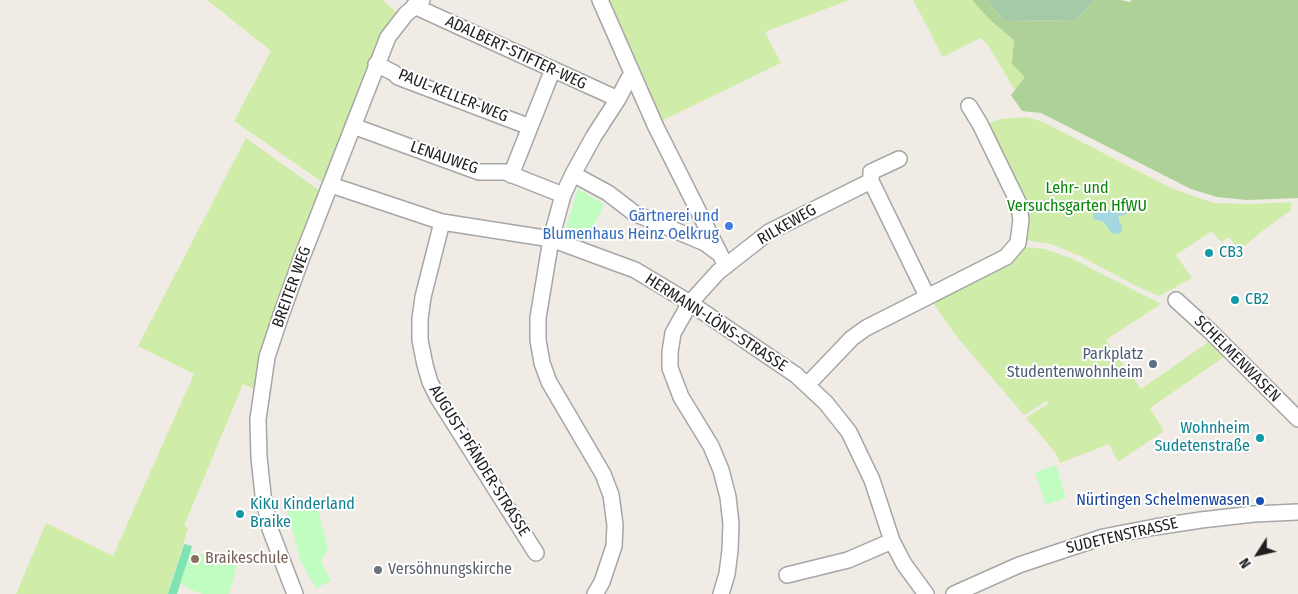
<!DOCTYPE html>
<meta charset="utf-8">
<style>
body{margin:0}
#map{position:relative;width:1298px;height:594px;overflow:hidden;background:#f0ece5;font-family:"Fira Sans Condensed",sans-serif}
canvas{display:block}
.north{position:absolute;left:1233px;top:529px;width:50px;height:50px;-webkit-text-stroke:4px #fff;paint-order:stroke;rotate:235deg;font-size:14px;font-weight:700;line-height:20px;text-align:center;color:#1f1f1f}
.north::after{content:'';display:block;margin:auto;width:18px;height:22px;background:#1f1f1f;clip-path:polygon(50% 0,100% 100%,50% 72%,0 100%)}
</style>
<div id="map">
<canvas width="1298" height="594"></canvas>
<div class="north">N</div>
</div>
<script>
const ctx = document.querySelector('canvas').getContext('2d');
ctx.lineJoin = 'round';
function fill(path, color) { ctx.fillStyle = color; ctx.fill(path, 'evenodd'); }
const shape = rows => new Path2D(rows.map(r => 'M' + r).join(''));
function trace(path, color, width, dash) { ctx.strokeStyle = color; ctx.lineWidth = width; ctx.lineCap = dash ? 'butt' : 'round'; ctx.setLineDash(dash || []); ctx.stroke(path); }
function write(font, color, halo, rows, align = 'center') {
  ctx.font = font + ' "Fira Sans Condensed",sans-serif'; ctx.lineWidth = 4; ctx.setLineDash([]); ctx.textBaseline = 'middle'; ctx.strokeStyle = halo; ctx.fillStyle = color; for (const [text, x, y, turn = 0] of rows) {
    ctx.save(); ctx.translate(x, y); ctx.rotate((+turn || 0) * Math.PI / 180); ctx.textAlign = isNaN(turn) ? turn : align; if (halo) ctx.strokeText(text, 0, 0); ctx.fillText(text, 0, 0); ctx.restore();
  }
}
fill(shape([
 [207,0,383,0,400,16,325,184,234,121,271,51],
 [604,0,849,0,765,32,781,63,657,123],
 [913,0,972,0,990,20,1014,40,1012,64,1026,77,1015,90,987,44,980,38,943,57],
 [1027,117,1043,122,1173,189,1214,203,1251,204,1291,202,1291,210,1261,232,1239,251,1229,237,1221,242,1212,231,1176,255,1192,278,1159,296,1140,288,1082,257,1051,244,1026,240,985,125,1000,119],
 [246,138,323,193,254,389,243,384,184,526,188,528,168,594,16,594,46,523,113,556,194,374,138,346],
 [1021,247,1045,249,1073,259,1161,304,1106,340,1141,389,1210,341,1224,357,1150,408,1164,431,1118,462,1109,444,1060,463,1055,452,1026,418,1048,404,1047,401,1024,415,957,337,931,300]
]), '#d0eca9');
fill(shape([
 [972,0,987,0,1004,21,1076,20,1094,0,1121,0,1129,2,1132,0,1298,0,1298,198,1247,200,1217,197,1191,189,1041,113,1022,111,1011,95,1025,77,1012,64,1014,40,990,20]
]), '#aed198');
fill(shape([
 [987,0,1094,0,1076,20,1004,21]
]), '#a5caa8');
fill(shape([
 [578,189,604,204,586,243,571,239,566,234,565,231],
 [1056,465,1066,498,1046,505,1035,472],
 [300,500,302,510,318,509,328,549,321,561,331,581,316,588,301,562,285,503],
 [190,551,237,566,229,594,202,594,185,587,181,582]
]), '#c1fcc1');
fill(shape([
 [184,544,192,546,177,594,168,594]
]), '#80e3b4');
fill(shape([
 [1101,201,1106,203,1107,210,1124,209,1127,212,1126,215,1119,216,1119,221,1122,225,1122,231,1119,234,1111,233,1104,222,1093,219,1094,206]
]), '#a4d7e0');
const minor = shape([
 [600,0,656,127,726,266],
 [414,6,618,99],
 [376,64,394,73,398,77,530,127],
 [353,126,479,172,505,172,563,195],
 [573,174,608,193,634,213,705,243,717,252],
 [511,175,553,69],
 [871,181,871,172,899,159],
 [331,185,442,222,551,239,635,270,690,303,796,375,826,403,849,432,872,480,892,541,904,564,926,594],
 [442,222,423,297,420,319,420,340,425,365,430,382,438,398,536,553],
 [1176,300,1211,332,1298,419],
 [808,384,852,338,866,328,1006,257,1018,243,1021,219,1018,202,980,124,969,106],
 [787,575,848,560,892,541],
 [295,594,270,529,263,495,259,457,258,419,267,357,281,315,302,257,388,37,406,14,422,0],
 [595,594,602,582,614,546,615,525,611,495,603,474,549,382,542,363,538,340,538,318,551,239,563,195,573,174,594,136,618,99,629,78],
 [721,594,727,574,730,550,731,524,728,497,721,470,711,446,681,397,670,368,670,352,673,333,690,303,718,272,769,232,871,181,927,296],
 [954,594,1019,565,1103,537,1155,527,1201,520,1254,514,1298,512]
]);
trace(minor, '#a6a6a6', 18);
trace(minor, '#fff', 15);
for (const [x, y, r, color] of [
 [729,226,5,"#3f7fe0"],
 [1209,253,5,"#0f9aa8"],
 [1235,300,5,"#0f9aa8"],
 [1153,364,5,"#5c6f8a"],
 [1260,438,5,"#0f9aa8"],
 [1260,501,5,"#1a4fb4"],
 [240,514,5,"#0f9aa8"],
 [195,559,5,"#8d6e63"],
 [378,570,5,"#6b7280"]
]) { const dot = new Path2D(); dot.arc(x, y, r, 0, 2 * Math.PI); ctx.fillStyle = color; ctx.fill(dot); trace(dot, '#fff', 2); }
write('16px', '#1f1f1f', '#fff', [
 ["ADALBERT-STIFTER-WEG",516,53,25],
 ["PAUL-KELLER-WEG",453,96,22],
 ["LENAUWEG",444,158,19],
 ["RILKEWEG",787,225,-30],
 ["BREITER WEG",292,287,-70],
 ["HERMANN-LÖNS-STRASSE",716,323,33],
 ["SCHELMENWASEN",1237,359,45],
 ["AUGUST-PFÄNDER-STRASSE",479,461,58],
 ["SUDETENSTRASSE",1122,536,-13]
]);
write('16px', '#078407', '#fff', [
 ["Lehr- und",1077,189],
 ["Versuchsgarten HfWU",1077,207]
]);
write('16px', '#366cbe', '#fff', [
 ["Gärtnerei und",719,217],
 ["Blumenhaus Heinz Oelkrug",719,235]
], 'right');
write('16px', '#0d838f', '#fff', [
 ["CB3",1219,253],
 ["CB2",1245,300],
 ["Wohnheim",1250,429,"right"],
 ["Sudetenstraße",1250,447,"right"],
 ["KiKu Kinderland",250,505],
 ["Braike",250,523]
], 'left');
write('16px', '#4e5e75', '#fff', [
 ["Parkplatz",1143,355],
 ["Studentenwohnheim",1143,373]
], 'right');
write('16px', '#164399', '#fff', [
 ["Nürtingen Schelmenwasen",1250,501]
], 'right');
write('16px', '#785e54', '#fff', [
 ["Braikeschule",205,559]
], 'left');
write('16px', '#5b616d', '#fff', [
 ["Versöhnungskirche",388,570]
], 'left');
</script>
